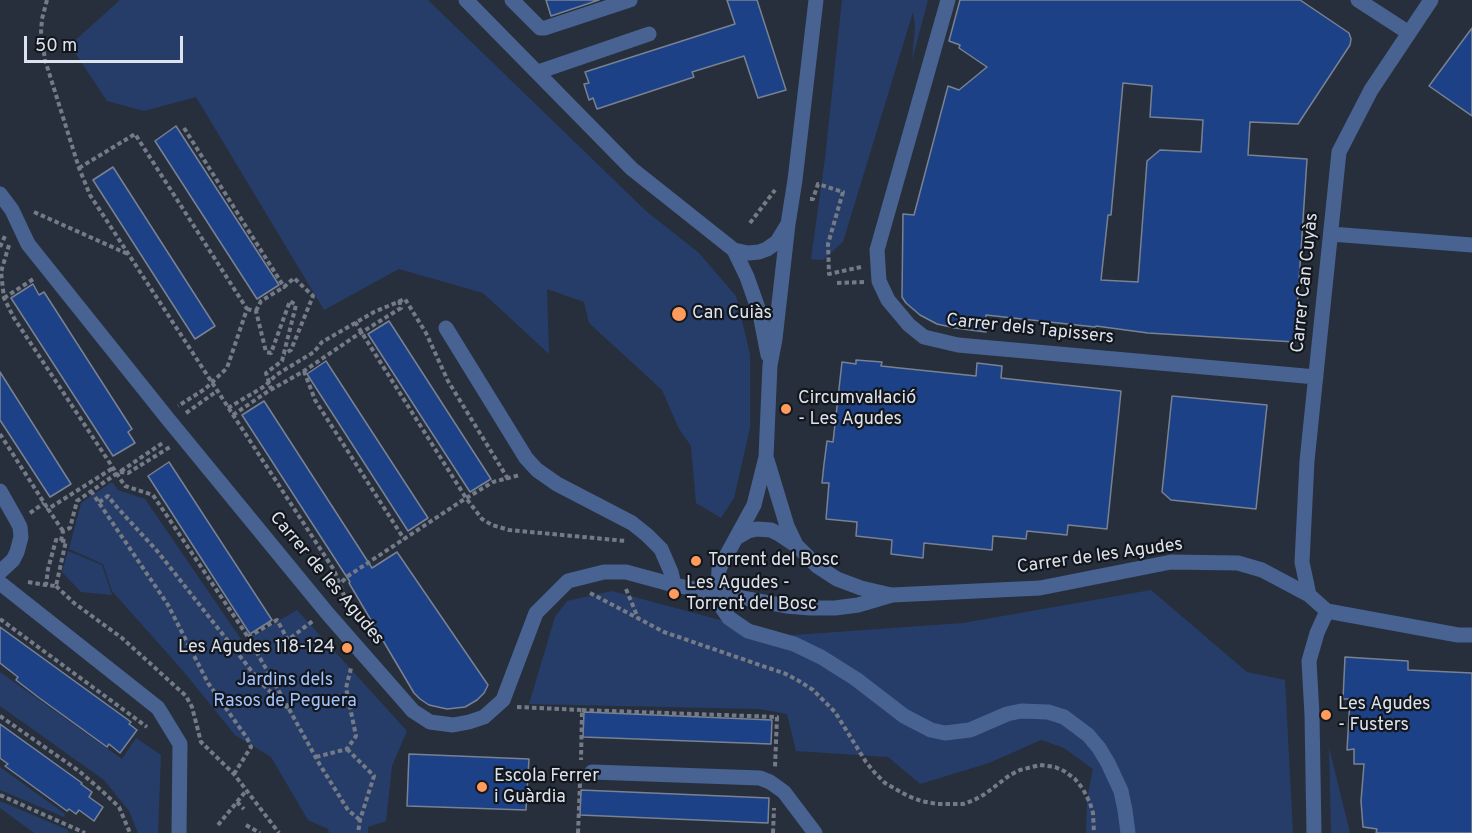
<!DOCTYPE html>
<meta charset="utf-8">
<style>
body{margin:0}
#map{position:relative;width:1472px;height:833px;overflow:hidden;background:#272f3c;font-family:Overpass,sans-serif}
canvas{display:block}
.scale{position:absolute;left:24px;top:36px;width:159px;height:27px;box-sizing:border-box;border:3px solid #dde3ec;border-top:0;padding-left:8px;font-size:18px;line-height:21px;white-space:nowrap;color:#dde3ec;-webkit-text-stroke:4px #13171d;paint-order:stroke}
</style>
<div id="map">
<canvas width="1472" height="833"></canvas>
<div class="scale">50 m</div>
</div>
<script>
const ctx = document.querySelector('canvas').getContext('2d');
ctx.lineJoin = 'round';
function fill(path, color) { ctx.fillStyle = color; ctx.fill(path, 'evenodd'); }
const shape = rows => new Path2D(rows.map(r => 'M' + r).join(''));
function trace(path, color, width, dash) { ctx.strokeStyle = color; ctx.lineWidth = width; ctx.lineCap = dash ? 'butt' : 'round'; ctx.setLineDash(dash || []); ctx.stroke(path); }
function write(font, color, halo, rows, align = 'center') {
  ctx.font = font + ' Overpass,sans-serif'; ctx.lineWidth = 4.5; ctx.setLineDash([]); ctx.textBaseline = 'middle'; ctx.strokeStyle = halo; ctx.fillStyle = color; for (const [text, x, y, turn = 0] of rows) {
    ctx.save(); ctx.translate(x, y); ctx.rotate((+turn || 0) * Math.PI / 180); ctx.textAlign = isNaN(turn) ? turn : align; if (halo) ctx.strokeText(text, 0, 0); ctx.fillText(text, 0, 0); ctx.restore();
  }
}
fill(shape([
 [120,0,428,0,646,211,699,253,736,296,750,354,750,428,734,498,721,518,696,503,691,446,679,429,662,390,589,323,584,302,547,289,549,354,483,293,399,269,324,310,196,97,144,111,107,101,70,45],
 [842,0,928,0,912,60,915,27,913,12,843,242,823,260,811,259,825,158],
 [112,482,118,490,145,499,243,642,297,610,407,731,392,766,386,821,368,827,368,833,329,833,328,829,308,820,271,757,235,735,184,672,112,591,103,564,69,549,81,503],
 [68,551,102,565,112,595,81,592,62,572],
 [1151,590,1247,672,1285,680,1293,833,1086,833,1087,799,1093,769,1064,748,1041,740,989,763,920,784,888,757,796,751,787,714,759,709,529,704,555,617,567,601,612,591,780,636,963,623],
 [0,672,122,759,136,738,161,755,158,833,138,833,129,811,104,780,0,706],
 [1329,747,1350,833,1331,833],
 [0,767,65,814,64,817,0,790],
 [0,801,68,830,69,833,34,833,0,808]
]), '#263d69');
const building = shape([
 [546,0,599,0,551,16,546,0],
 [727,0,757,0,786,90,758,98,744,56,692,72,694,77,597,109,593,98,589,100,584,84,589,83,585,72,735,24,727,0],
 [960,0,1300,0,1349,33,1351,39,1350,45,1298,124,1250,122,1248,155,1307,159,1295,342,1148,333,1096,326,1095,327,986,315,986,332,955,328,937,324,920,315,906,303,902,297,903,214,914,215,948,86,959,90,987,67,959,48,960,45,949,41,960,0],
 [1123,83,1152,86,1150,117,1203,120,1201,152,1160,150,1147,161,1138,282,1101,280,1108,215,1111,215,1123,83],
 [1472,28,1472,116,1429,86,1472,28],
 [176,126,279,285,257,299,155,141,176,126],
 [113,167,215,326,195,339,93,180,113,167],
 [33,284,39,295,44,292,132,429,128,432,135,443,113,456,11,298,33,284],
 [389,321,491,479,470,492,368,334,389,321],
 [856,360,882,362,881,366,976,376,977,363,1002,366,1001,378,1121,391,1107,529,1068,525,1067,535,1027,531,1026,539,993,536,992,550,924,543,923,558,891,554,892,540,856,536,857,522,826,519,829,483,822,483,824,464,827,441,833,442,842,362,856,364,856,360],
 [326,361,428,518,408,531,307,374,326,361],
 [0,372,71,484,50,497,0,420,0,372],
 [1172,396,1267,405,1256,509,1171,500,1162,492,1172,396],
 [264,401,372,568,397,552,488,685,484,693,477,700,465,707,447,709,429,705,420,699,414,693,349,583,350,582,242,415,264,401],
 [169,462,272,620,250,634,148,476,169,462],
 [0,627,131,722,129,724,137,730,120,753,109,744,107,747,38,697,16,680,18,677,0,663,0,627],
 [1345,657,1408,661,1408,670,1472,673,1472,833,1376,833,1377,829,1363,827,1361,801,1364,764,1354,764,1354,749,1347,750,1350,699,1343,699,1345,657],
 [584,712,772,720,771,744,583,737,584,712],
 [0,724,82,783,81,784,92,792,89,797,103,807,94,821,79,810,76,814,69,809,67,811,5,766,8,764,0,758,0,724],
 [409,754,529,759,526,810,407,806,409,754],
 [581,790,769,798,768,823,580,815,581,790]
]);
fill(building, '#1c4187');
trace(building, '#798293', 1.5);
trace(shape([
 [47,0,42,19,41,32,45,60,79,168,90,195,334,570,345,598,347,608],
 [184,128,284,287,294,278,313,296,291,350,284,354],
 [79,168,135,134,247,309,227,368,205,389,178,406],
 [810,199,813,199,818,184,843,192,828,244,829,274,861,267],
 [34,212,128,254],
 [750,223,775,190],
 [9,245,1,272,4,298,14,318,125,486,153,495,248,637,289,709,261,683,158,552,115,505,108,496,98,503],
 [0,247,5,236],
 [837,283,864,282],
 [4,298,35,278],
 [247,309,256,311,266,352,271,353,290,301,296,305,282,361,266,373,271,389],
 [256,311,261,301,284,287],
 [355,322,466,498,482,519,492,525,509,530,626,541],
 [304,371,315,400,404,539],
 [228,408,265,386,276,375,314,352,322,342,374,312,405,299,426,333,448,381,508,479],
 [186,413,217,391],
 [233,415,267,392,304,371,354,337,401,308,399,300],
 [0,434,48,509],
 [121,471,164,442],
 [91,491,168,605,208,683,247,738,251,747,234,774],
 [30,513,44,503],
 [63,531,48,509,113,468],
 [61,541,63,531,70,528,77,501,116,474,120,472,128,473,170,447],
 [28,582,46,585,56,586,66,541,56,540,48,569,46,585],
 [56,586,74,603,122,638,186,696,192,707,201,742,234,774,279,833],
 [626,589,638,618],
 [331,592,348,576,460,502,493,482,520,475],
 [590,593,664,632,786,674,799,681,813,690,835,712,866,762,875,773,885,783,908,796,921,801,937,804,963,804,974,800,985,794,1010,775,1020,770,1040,765,1055,767,1064,771,1075,779,1083,789,1090,803,1093,813,1094,833],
 [0,619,147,727],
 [248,637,277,620,288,640,314,620],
 [517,707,582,710,581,760],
 [289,709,320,765,348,810,360,820],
 [582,710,777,717,775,767],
 [0,716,79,771,101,790,119,807,130,833],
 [347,749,374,776,360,820,358,833],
 [316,757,347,749,356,736,346,688,351,668],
 [0,795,85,833],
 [237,802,244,809],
 [218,825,246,791],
 [246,825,260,833],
 [578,833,580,783],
 [773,833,774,808]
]), '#747b87', 4, [4.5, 3]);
trace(shape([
 [466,0,632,169,734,250,748,253,759,252,767,249,777,242,788,224,795,180,816,0],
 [512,0,540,28,545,28,630,0],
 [948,0,877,250,879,281,888,300,909,325,924,337,958,345,1316,377],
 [1358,0,1409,33],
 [538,72,649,34],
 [0,194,12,210,28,244,168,419,328,614,413,711,430,722,453,725,469,722,484,717,503,700,536,613,568,581,604,572,626,572,674,585,786,606,810,608,835,608,858,605,892,595,1040,588,1171,562,1238,563,1262,570,1309,595,1327,611,1458,635,1472,635],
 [788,224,775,339,770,365,766,457,754,505,719,569,718,593,721,606,729,618,748,631,794,644,821,657,856,679,904,716,931,730,945,733,970,730,1007,714,1021,711,1048,712,1064,717,1088,735,1099,748,1108,763,1121,791,1125,810,1128,833],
 [1331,234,1472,245],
 [734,250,747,277,760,314,768,355],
 [446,328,526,458,537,470,557,484,632,523,647,535,661,549,671,572,674,585],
 [767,460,787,526,796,545],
 [0,491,17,521,20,527,21,537,17,552,13,560,0,572],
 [736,538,748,531,757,529,771,530,779,534,797,546,817,566,837,579,861,588,891,595],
 [0,583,158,708,180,744,179,833],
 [1309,595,1302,562,1307,461,1339,152,1371,90,1431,0],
 [592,772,760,778,770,782,784,792,815,833],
 [1314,833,1312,715,1309,661,1317,633,1327,611]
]), '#486392', 15);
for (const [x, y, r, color] of [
 [679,314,8,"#ff9b5b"],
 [786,409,6,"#ff9b5b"],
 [696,561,6,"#ff9b5b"],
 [674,594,6,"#ff9b5b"],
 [347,648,6,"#ff9b5b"],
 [1326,715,6,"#ff9b5b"],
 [482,787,6,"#ff9b5b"]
]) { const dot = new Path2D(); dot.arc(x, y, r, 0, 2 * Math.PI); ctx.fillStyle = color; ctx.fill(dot); trace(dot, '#13171d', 2); }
write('18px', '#dde3ec', '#13171d', [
 ["Carrer Can Cuyàs",1306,283,-84],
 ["Carrer dels Tapissers",1030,330,6],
 ["Carrer de les Agudes",1100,557,-8],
 ["Carrer de les Agudes",326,579,50]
]);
write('18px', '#dde3ec', '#13171d', [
 ["Can Cuiàs",692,314],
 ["Circumval·lació",798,399],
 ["- Les Agudes",798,420],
 ["Torrent del Bosc",708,561],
 ["Les Agudes -",686,584],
 ["Torrent del Bosc",686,605],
 ["Les Agudes 118-124",335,648,"right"],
 ["Les Agudes",1338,705],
 ["- Fusters",1338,726],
 ["Escola Ferrer",494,777],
 ["i Guàrdia",494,798]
], 'left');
write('18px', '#a1c3ff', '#13171d', [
 ["Jardins dels",285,681],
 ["Rasos de Peguera",285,702]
]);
</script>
